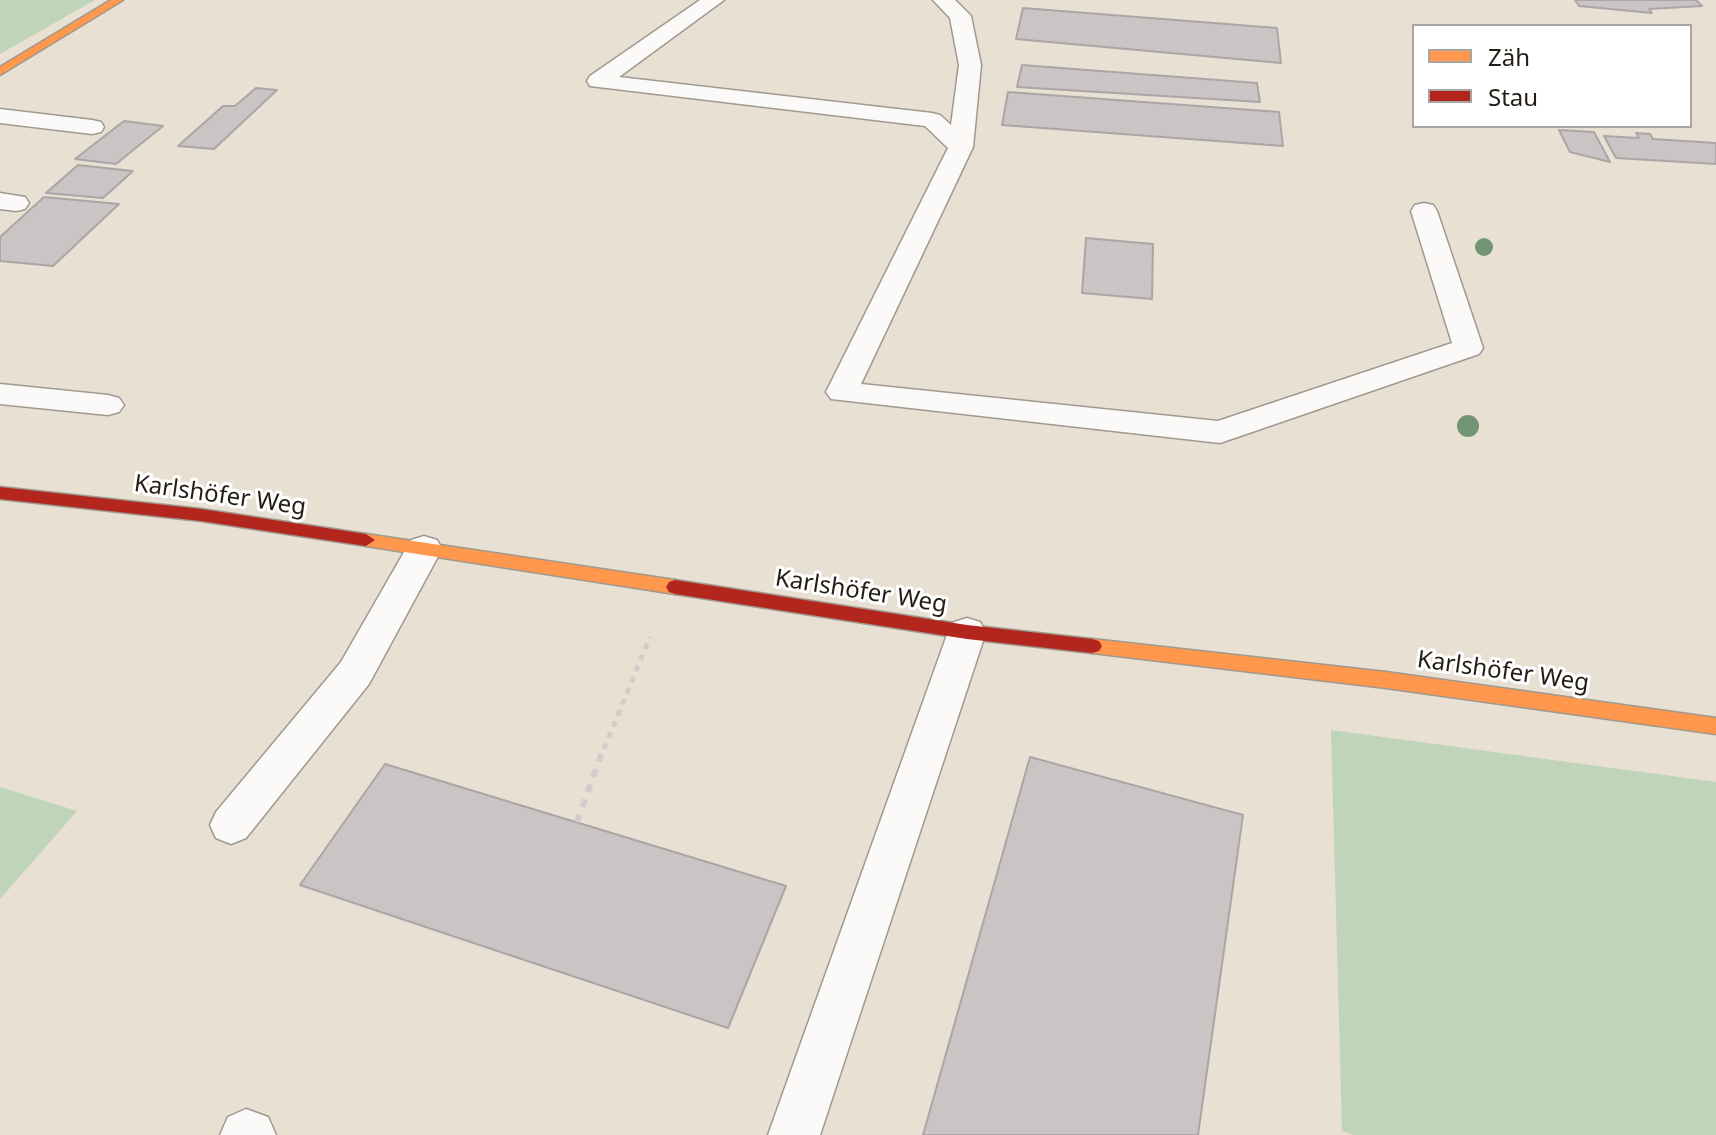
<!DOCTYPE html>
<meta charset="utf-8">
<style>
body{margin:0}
#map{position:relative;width:1716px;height:1135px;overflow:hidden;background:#e8e0d3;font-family:"Noto Sans",sans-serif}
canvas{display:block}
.legend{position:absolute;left:1412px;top:24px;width:280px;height:104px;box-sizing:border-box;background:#fff;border:2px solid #a7a5a1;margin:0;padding:10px 14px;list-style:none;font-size:24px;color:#231d15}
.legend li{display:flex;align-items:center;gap:16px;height:40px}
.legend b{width:40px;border:2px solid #a7a5a1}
</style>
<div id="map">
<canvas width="1716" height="1135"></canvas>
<ul class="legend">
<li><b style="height:10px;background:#ff974d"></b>Zäh</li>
<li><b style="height:10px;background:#b3261e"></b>Stau</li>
</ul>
</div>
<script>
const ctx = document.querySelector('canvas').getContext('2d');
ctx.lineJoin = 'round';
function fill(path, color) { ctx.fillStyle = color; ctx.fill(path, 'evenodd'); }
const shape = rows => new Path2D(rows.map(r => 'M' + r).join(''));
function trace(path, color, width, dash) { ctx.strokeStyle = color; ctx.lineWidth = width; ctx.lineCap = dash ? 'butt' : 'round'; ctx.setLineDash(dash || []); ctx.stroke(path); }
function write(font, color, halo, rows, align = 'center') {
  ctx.font = font + ' "Noto Sans",sans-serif'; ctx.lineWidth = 6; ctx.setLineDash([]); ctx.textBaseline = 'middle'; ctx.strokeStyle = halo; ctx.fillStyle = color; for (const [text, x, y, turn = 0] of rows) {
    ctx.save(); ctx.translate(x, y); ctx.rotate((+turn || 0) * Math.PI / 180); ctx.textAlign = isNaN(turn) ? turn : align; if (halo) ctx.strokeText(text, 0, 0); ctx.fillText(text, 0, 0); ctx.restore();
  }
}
fill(shape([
 [0,0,95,0,0,54],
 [1331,730,1716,782,1716,1135,1354,1135,1342,1131],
 [0,787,77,811,0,899]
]), '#bfd4b8');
const building = shape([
 [1575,0,1696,0,1702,6,1649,9,1652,13,1579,6,1575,0],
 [1023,8,1277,28,1281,63,1016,39,1023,8],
 [1022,65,1257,83,1260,102,1017,87,1022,65],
 [256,88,277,90,214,149,178,146,223,106,235,106,256,88],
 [1008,92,1279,112,1283,146,1002,125,1008,92],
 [124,121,163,126,116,164,75,159,124,121],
 [1559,130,1594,132,1610,162,1570,152,1559,130],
 [1636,133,1650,134,1653,139,1716,143,1716,164,1616,158,1604,136,1639,138,1636,133],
 [78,165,133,171,103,198,46,193,78,165],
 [44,197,119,204,53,266,0,261,0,237,44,197],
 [1086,238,1153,244,1152,299,1082,293,1086,238],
 [1030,757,1243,815,1198,1135,923,1135,1030,757],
 [385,764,786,886,728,1028,300,885,385,764]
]);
fill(building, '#cac4c4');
trace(building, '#aba6a5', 2);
const lane = shape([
 [700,0,724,0,619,77,932,113,940,115,951,125,959,65,950,18,933,0,955,0,971,16,981,65,973,147,861,384,1218,421,1452,343,1411,211,1415,205,1424,203,1433,205,1437,211,1483,348,1479,354,1220,443,831,399,826,392,948,148,925,126,590,86,587,81,590,76,700,0],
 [0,109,92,120,101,122,104,127,101,132,92,134,0,123,0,109],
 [0,193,25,197,29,203,25,209,16,211,0,209,0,193],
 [0,384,108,395,119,398,124,405,119,412,108,415,0,404,0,384],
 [424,536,437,540,442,549,369,684,246,838,231,844,216,838,210,825,216,812,341,662,411,540,424,536],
 [967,618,980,622,986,632,820,1135,768,1135,948,632,954,622,967,618],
 [246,1109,268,1117,276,1135,220,1135,228,1117,246,1109]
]);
const slow = shape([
 [111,0,123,0,0,75,0,67,111,0],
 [366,534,675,580,681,582,684,587,681,592,675,594,366,546,357,540,366,534],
 [1092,639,1386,672,1716,718,1716,734,1386,688,1092,653,1085,651,1082,646,1085,641,1092,639]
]);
const jam = shape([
 [0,487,201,509,366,534,375,540,366,546,201,521,0,499,0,487],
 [675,580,967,625,1092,639,1099,641,1102,646,1099,651,1092,653,967,639,675,594,669,592,666,587,669,582,675,580]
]);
trace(lane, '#9f998f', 3);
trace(slow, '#9f998f', 3);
trace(jam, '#9f998f', 3);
trace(shape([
 [604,749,650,637]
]), '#d0cdca', 5, [6, 6]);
trace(shape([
 [577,822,604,747]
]), '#d0cdca', 6, [8, 8]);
fill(lane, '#fcfaf8');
fill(slow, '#ff974d');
fill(jam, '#b3261e');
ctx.fillStyle = '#729673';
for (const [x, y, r] of [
 [1484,247,9],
 [1468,426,11]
]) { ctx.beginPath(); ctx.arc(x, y, r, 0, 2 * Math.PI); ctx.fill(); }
write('24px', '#231d15', '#fff', [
 ["Karlshöfer Weg",220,496,8],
 ["Karlshöfer Weg",861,592,9],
 ["Karlshöfer Weg",1503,672,8]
]);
</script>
